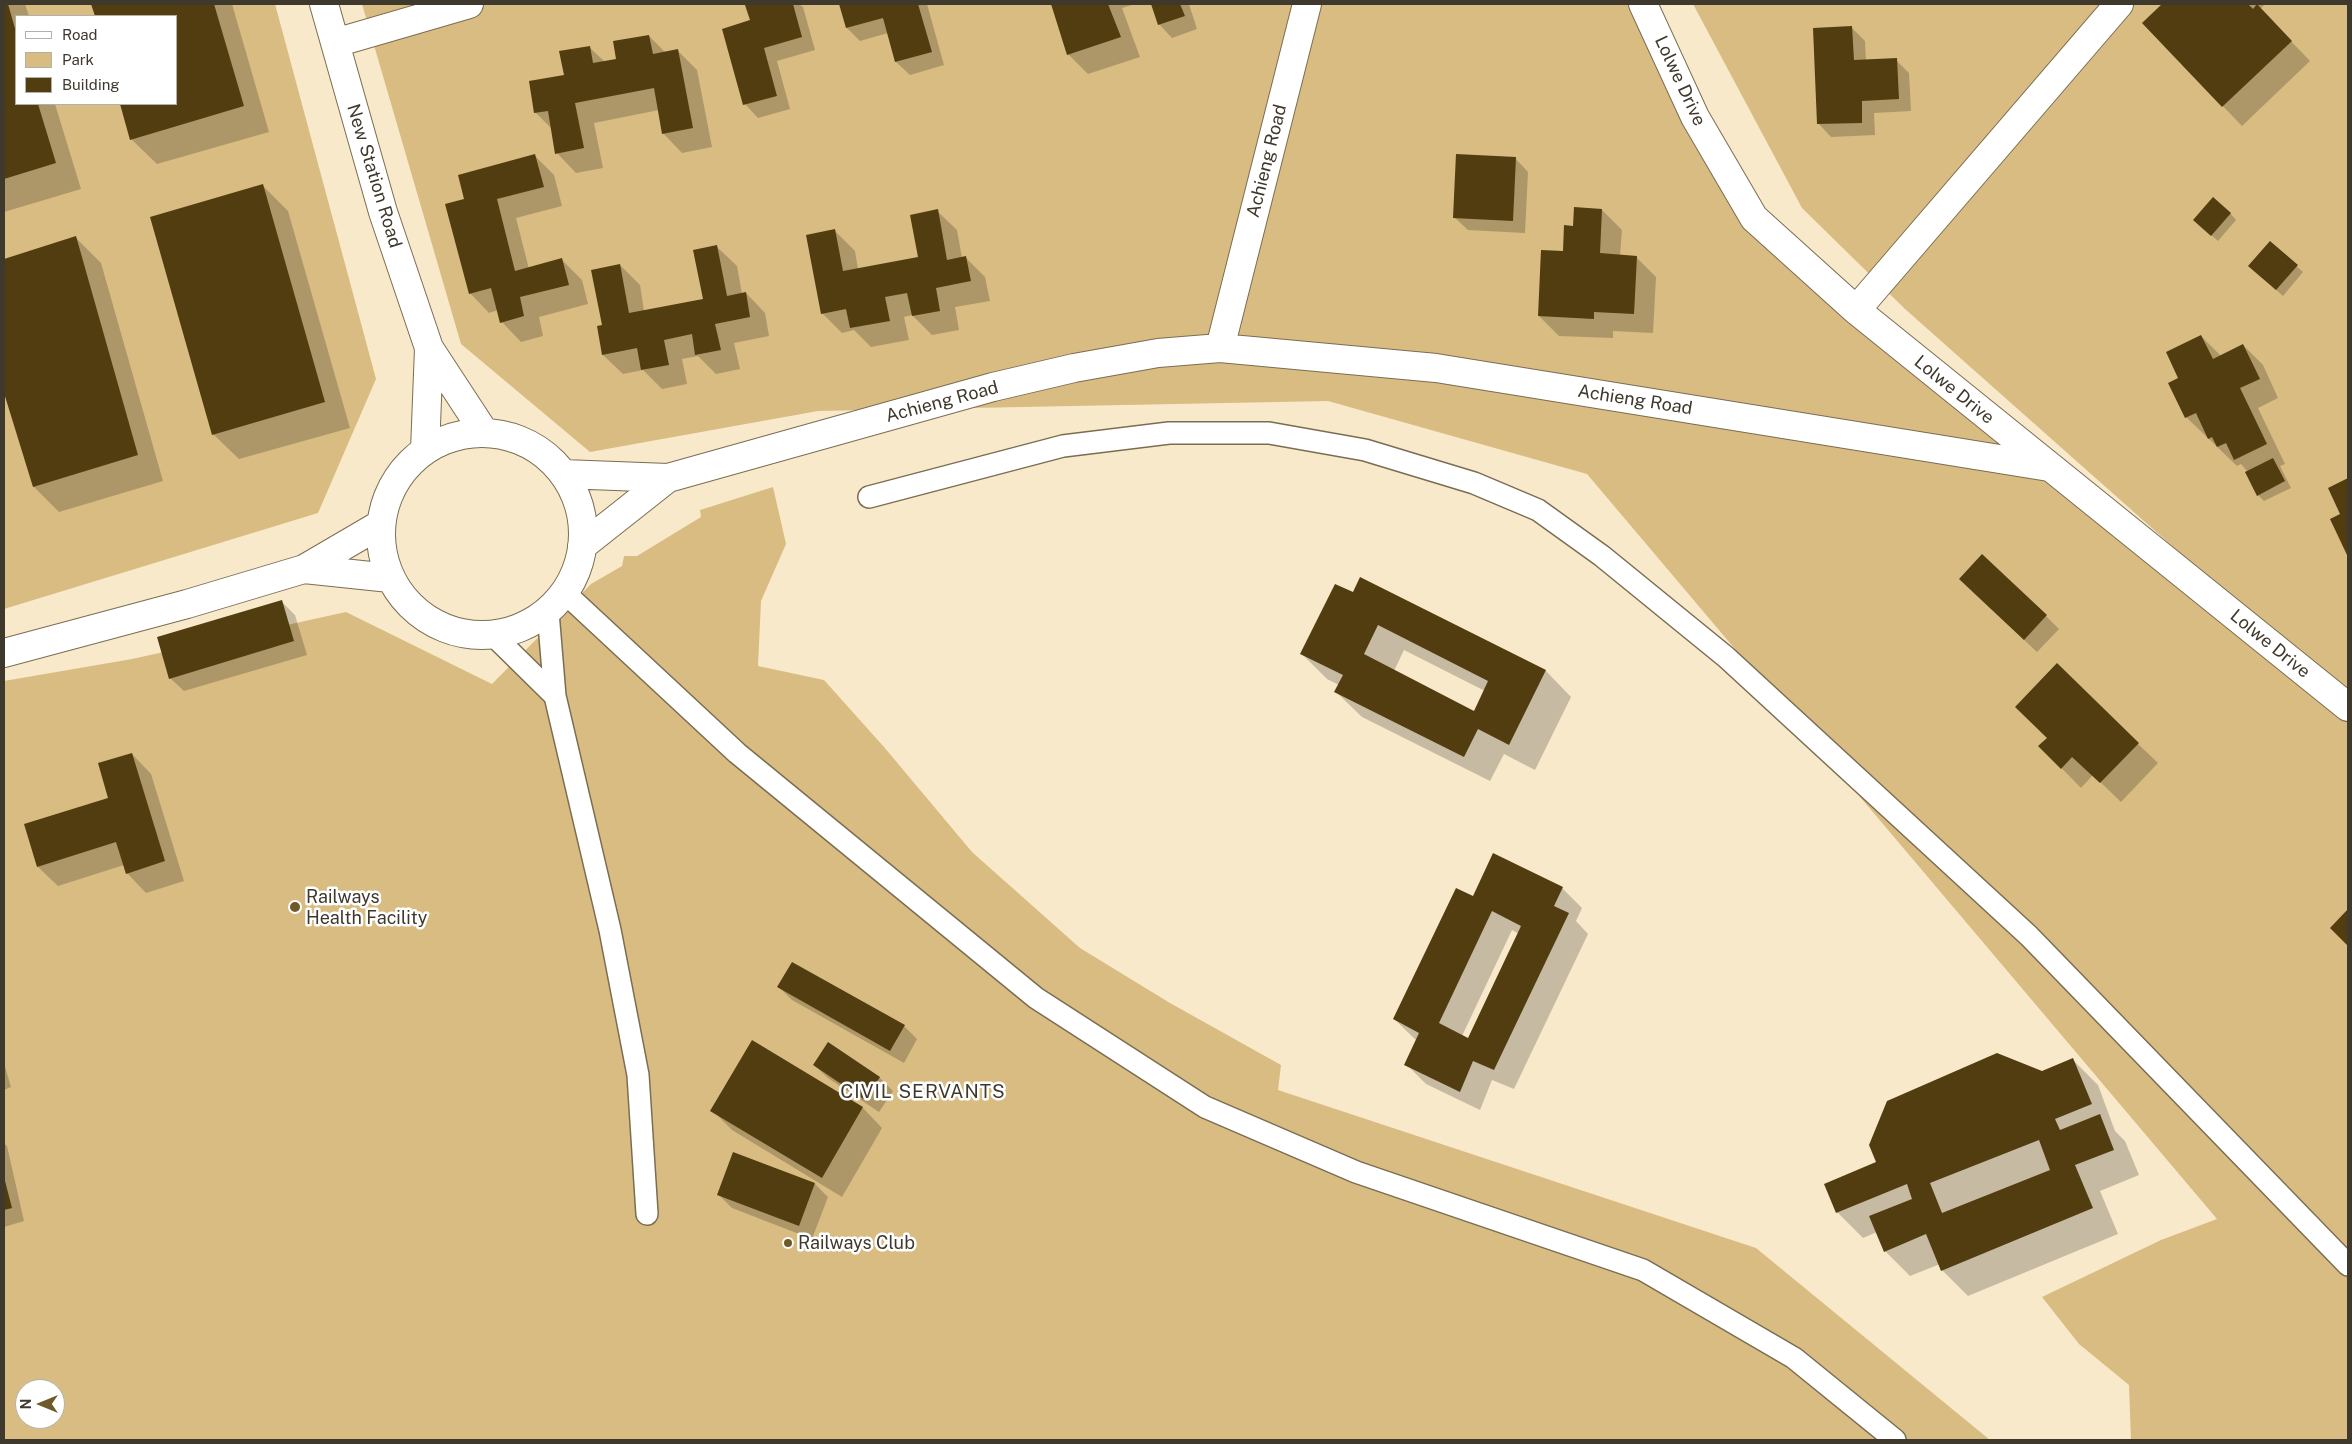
<!DOCTYPE html>
<style>
body{margin:0}
#map{position:relative;width:2352px;height:1444px;overflow:hidden;background:#f9e9cb;font-family:"Public Sans",sans-serif}
canvas{display:block}
.frame{position:absolute;inset:0;border:5px solid #3f392d;pointer-events:none}
.legend{position:absolute;left:15px;top:15px;width:162px;height:90px;box-sizing:border-box;background:#fff;border:1px solid #b2b0ab;margin:0;padding:6px 9px;list-style:none;font-size:15px;color:#3f392d}
.legend li{display:flex;align-items:center;gap:10px;height:25px}
.legend b{width:25px;border:1px solid #b2b0ab}
.north{position:absolute;left:15px;top:1379px;width:50px;height:50px;box-sizing:border-box;background:#fff;border:1px solid #b2b0ab;border-radius:50%;rotate:270deg;font-size:14px;font-weight:700;line-height:20px;text-align:center;color:#3f392d}
.north::after{content:'';display:block;margin:auto;width:18px;height:22px;background:#6f5929;clip-path:polygon(50% 0,100% 100%,50% 72%,0 100%)}
</style>
<div id="map">
<canvas width="2352" height="1444"></canvas>
<div class="frame"></div>
<ul class="legend">
<li><b style="height:6px;background:#fff"></b>Road</li>
<li><b style="height:14px;background:#d9bc82"></b>Park</li>
<li><b style="height:14px;background:#513d0f"></b>Building</li>
</ul>
<div class="north">N</div>
</div>
<script>
const ctx = document.querySelector('canvas').getContext('2d');
ctx.lineJoin = 'round';
function fill(path, color) { ctx.fillStyle = color; ctx.fill(path, 'evenodd'); }
const shape = rows => new Path2D(rows.map(r => 'M' + r).join(''));
function trace(path, color, width, dash) { ctx.strokeStyle = color; ctx.lineWidth = width; ctx.lineCap = dash ? 'butt' : 'round'; ctx.setLineDash(dash || []); ctx.stroke(path); }
function write(font, color, halo, rows, align = 'center') {
  ctx.font = font + ' "Public Sans",sans-serif'; ctx.lineWidth = 5; ctx.setLineDash([]); ctx.textBaseline = 'middle'; ctx.strokeStyle = halo; ctx.fillStyle = color; for (const [text, x, y, turn = 0] of rows) {
    ctx.save(); ctx.translate(x, y); ctx.rotate((+turn || 0) * Math.PI / 180); ctx.textAlign = isNaN(turn) ? turn : align; if (halo) ctx.strokeText(text, 0, 0); ctx.fillText(text, 0, 0); ctx.restore();
  }
}
fill(shape([
 [4,4,275,4,376,379,318,513,4,609],
 [16,16,176,16,176,104,16,104],
 [362,4,1642,4,1742,224,1931,371,2348,707,2348,1440,2131,1440,2129,1385,2079,1344,2042,1297,2161,1240,2217,1219,1587,474,1328,401,818,411,590,452,461,344],
 [1693,4,2348,4,2348,702,1905,309,1802,208],
 [773,487,786,544,761,601,758,666,824,680,884,747,972,852,1080,948,1170,1003,1281,1065,1278,1090,1756,1248,1990,1440,4,1440,4,681,132,659,346,612,492,684,591,584,622,566,624,556,637,556,701,517,700,510],
 [25,1389,55,1389,55,1419,25,1419]
]), '#d9bc82');
fill(shape([
 [4,4,25,4,29,16,16,16,16,104,55,104,81,189,4,212],
 [93,4,232,4,269,132,157,164,131,139,121,104,176,104,176,16,96,16],
 [754,4,799,4,803,7,815,50,777,61,790,109,758,118,745,104,751,21,747,6],
 [840,4,927,4,944,65,910,75,896,62,888,33,860,41,847,28],
 [1052,4,1135,4,1122,8,1140,57,1088,74,1068,54],
 [1152,4,1189,4,1197,29,1172,38,1159,24],
 [2164,4,2265,4,2260,9,2310,61,2242,126,2143,23],
 [1852,28,1865,41,1866,61,1896,60,1909,73,1911,111,1874,113,1875,135,1831,137,1818,123],
 [649,36,666,53,677,50,697,70,712,147,682,153,663,133,659,110,594,123,603,168,576,173,557,153,552,129,535,112,589,47,605,62,617,60],
 [534,155,554,175,562,206,516,218,529,269,562,260,582,280,588,304,539,317,543,336,521,342,502,322,498,310,489,313,470,293,466,200],
 [1515,158,1528,172,1525,233,1468,230,1454,217],
 [263,186,288,211,350,428,239,459,213,434],
 [1602,210,1622,230,1620,256,1636,257,1656,277,1653,333,1613,331,1613,338,1559,336,1539,316,1574,227],
 [937,211,957,230,962,258,965,257,985,277,990,301,955,307,959,330,932,335,912,315,904,317,909,340,871,347,854,330,842,333,822,313,835,231,855,251,858,269,919,258],
 [2230,213,2236,220,2218,241,2201,226],
 [75,237,101,263,163,481,59,512,34,487,4,388,4,261],
 [2270,243,2303,272,2283,296,2256,272],
 [717,247,737,266,742,294,746,293,765,313,769,336,734,343,740,369,716,374,698,356,682,359,687,384,662,389,643,370,623,374,603,355,603,326,620,265,640,285,644,311,704,300],
 [2201,336,2221,356,2243,345,2263,365,2278,398,2258,408,2285,464,2280,466,2291,488,2264,501,2258,495,2248,472,2241,464,2237,466,2186,417,2180,379],
 [2348,480,2348,555,2342,514,2329,489],
 [1361,579,1546,671,1571,697,1535,770,1504,754,1490,781,1362,717,1336,692,1339,685,1327,679,1302,654,1353,594],
 [1404,650,1485,691,1474,712,1394,671],
 [1973,592,2046,616,2059,629,2037,652],
 [281,601,295,615,307,655,184,691,170,678],
 [2138,744,2158,763,2121,802,2093,775,2081,788,2040,746],
 [132,754,151,774,184,881,146,893,127,873,124,865,58,886,38,867,110,799],
 [1494,855,1562,888,1582,908,1576,921,1588,934,1514,1089,1492,1080,1480,1110,1426,1084,1406,1064,1417,1041,1394,1019,1473,898],
 [1512,930,1519,934,1469,1039,1462,1036],
 [779,987,904,1026,917,1039,904,1063,792,1000],
 [753,1042,863,1108,882,1128,842,1197,732,1130,712,1110],
 [828,1044,880,1078,893,1091,879,1112,828,1078,814,1065],
 [2073,1060,2098,1085,2115,1131,2125,1141,2139,1175,2100,1191,2118,1234,1968,1296,1942,1270,1940,1264,1910,1276,1885,1251,1877,1232,1863,1238,1837,1212,1878,1163,2042,1072],
 [4,1063,11,1087,4,1090],
 [4,1143,7,1146,24,1221,4,1227],
 [734,1153,815,1184,828,1197,812,1239,732,1208,719,1195]
]), '#0003');
fill(shape([
 [4,4,8,4,16,32,16,104,38,104,56,163,4,179],
 [91,4,214,4,244,106,130,140,120,104,176,104,176,16,95,16],
 [750,4,793,4,802,37,764,48,777,96,743,105,722,29,750,20,745,5],
 [839,4,918,4,932,52,895,62,883,18,846,28],
 [1051,4,1108,4,1121,37,1067,55],
 [1151,4,1180,4,1185,16,1158,25],
 [2162,4,2248,4,2253,9,2257,4,2292,41,2222,107,2142,23],
 [1852,26,1854,60,1897,58,1899,99,1862,101,1862,123,1817,124,1813,28],
 [649,35,653,54,678,49,693,128,662,134,654,88,575,103,584,148,555,154,548,111,534,113,529,81,564,75,559,51,590,46,593,63,616,59,613,41],
 [535,154,544,187,497,199,515,271,562,258,569,285,520,297,524,316,500,323,491,288,469,294,445,204,464,199,458,175],
 [1456,154,1516,157,1513,221,1453,218],
 [263,184,325,402,212,435,150,217],
 [2213,197,2231,213,2211,236,2193,220],
 [1574,207,1602,209,1600,253,1637,256,1634,314,1594,312,1594,319,1538,316,1541,250,1563,251,1564,225,1573,226],
 [938,209,947,260,966,256,971,281,936,288,940,311,912,316,907,293,885,297,890,321,850,328,846,309,821,314,806,235,835,229,843,271,918,257,910,215],
 [76,236,138,455,33,487,4,393,4,259],
 [2270,241,2298,265,2276,290,2248,266],
 [717,245,727,296,746,292,750,317,715,324,721,350,695,355,692,334,664,340,669,365,641,370,637,348,602,355,597,326,602,325,591,270,620,264,629,313,703,299,693,250],
 [2201,335,2213,359,2243,344,2260,379,2240,388,2267,444,2234,460,2226,443,2217,447,2212,437,2208,439,2196,413,2185,418,2168,383,2178,378,2166,352],
 [2273,458,2285,481,2257,496,2245,472],
 [2348,478,2348,554,2347,555,2330,519,2340,514,2328,488],
 [1982,554,2047,615,2024,640,1959,579],
 [1360,577,1546,670,1509,745,1478,729,1464,757,1334,692,1343,675,1300,654,1335,584,1353,592],
 [1378,625,1488,681,1474,711,1364,654],
 [282,600,294,641,169,679,157,637],
 [2057,663,2139,743,2100,783,2072,757,2061,769,2038,746,2047,738,2015,707],
 [132,753,165,861,126,874,116,842,37,867,24,824,108,798,98,763],
 [1493,853,1563,887,1554,906,1569,913,1494,1070,1473,1061,1460,1092,1404,1065,1419,1033,1393,1019,1456,888,1473,896],
 [1492,911,1521,926,1468,1038,1439,1023],
 [2348,909,2348,946,2330,928],
 [792,962,905,1025,890,1051,777,987],
 [752,1040,863,1107,822,1178,710,1111],
 [828,1042,880,1077,865,1100,813,1065],
 [1997,1053,2042,1071,2073,1058,2092,1104,2055,1119,2060,1130,2100,1114,2114,1150,2075,1165,2093,1208,1941,1271,1926,1234,1884,1252,1869,1216,1912,1199,1907,1184,1836,1213,1824,1184,1876,1162,1869,1145,1887,1101],
 [2039,1140,2050,1170,1942,1213,1930,1183],
 [733,1152,815,1183,799,1226,717,1195],
 [4,1177,12,1208,4,1210]
]), '#513d0f');
const lane = shape([
 [869,497,1063,446,1169,433,1269,433,1365,450,1474,483,1538,510,1602,556,1726,657,2029,936,2348,1265],
 [565,593,737,753,1036,998,1205,1107,1356,1172,1643,1270,1794,1358,1895,1440],
 [548,612,555,696,610,930,638,1075,647,1214],
 [494,636,555,696]
]);
const street = shape([
 [324,4,383,212,429,348,484,432],
 [1643,4,1695,117,1754,218,1856,310,2348,707],
 [335,43,469,4],
 [1856,310,2119,4],
 [1220,348,1307,4],
 '381 534a101 101 0 1 1 202 0a101 101 0 1 1-202 0Z',
 [425,450,429,348],
 [563,474,668,478,993,387,1074,368,1158,353,1220,348,1436,368,2049,467],
 [582,546,668,478],
 [304,569,390,578],
 [4,653,187,604,304,569,381,524]
]);
trace(lane, '#7b6d52', 24);
trace(street, '#7b6d52', 30);
trace(lane, '#fff', 21);
trace(street, '#fff', 28);
for (const [x, y, r, color] of [
 [295,907,6,"#6f5929"],
 [788,1243,5,"#6f5929"]
]) { const dot = new Path2D(); dot.arc(x, y, r, 0, 2 * Math.PI); ctx.fillStyle = color; ctx.fill(dot); trace(dot, '#fff', 2); }
write('18px', '#3f392d', '#fff', [
 ["Lolwe Drive",1680,81,65],
 ["Achieng Road",1267,161,-76],
 ["New Station Road",374,176,73],
 ["Lolwe Drive",1954,390,39],
 ["Achieng Road",1635,400,9],
 ["Achieng Road",942,402,-15],
 ["Lolwe Drive",2270,644,39]
]);
write('18px', '#3f392d', '#fff', [
 ["Railways",306,897],
 ["Health Facility",306,918],
 ["Railways Club",798,1243]
], 'left');
ctx.letterSpacing = '1px';
write('19px', '#3f392d', '#fff', [
 ["CIVIL SERVANTS",923,1092]
]);
ctx.letterSpacing = '0px';
</script>
